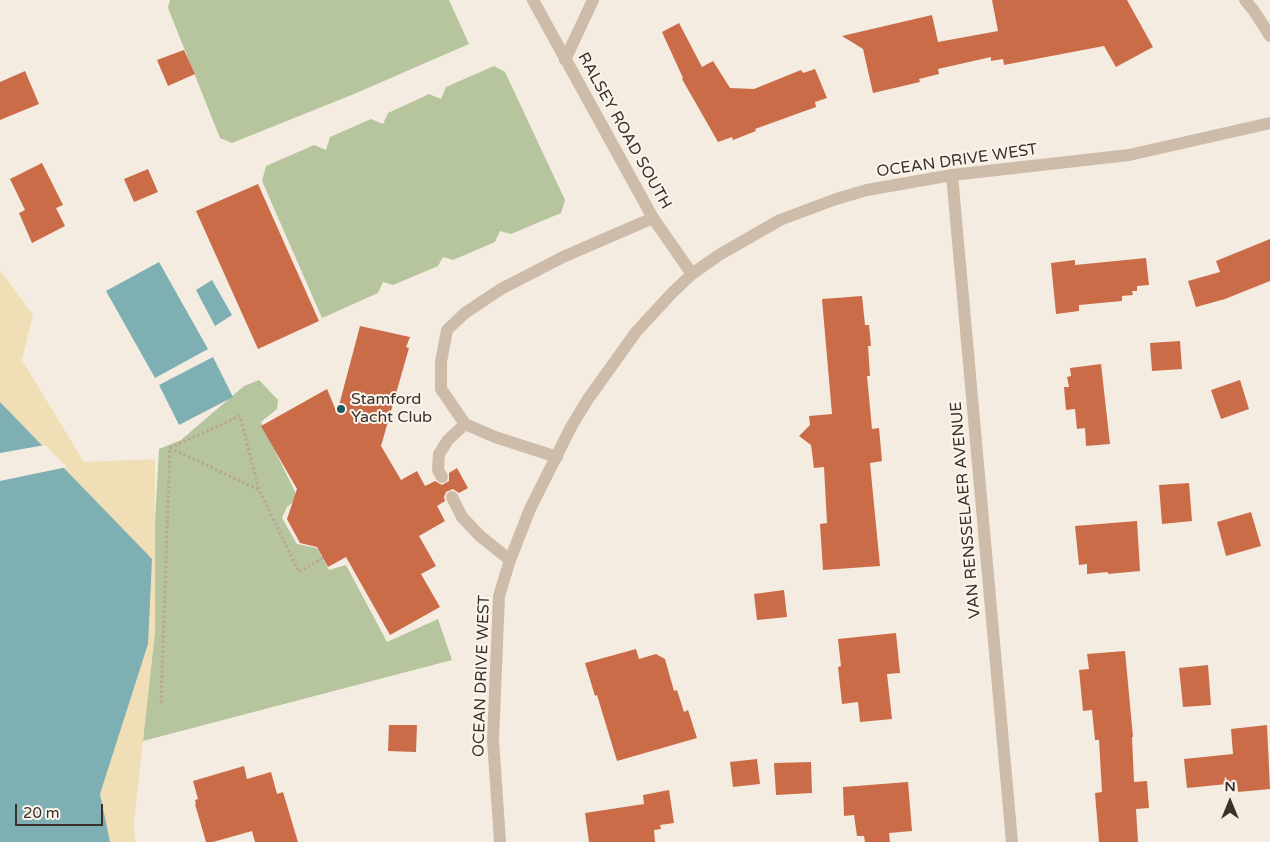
<!DOCTYPE html>
<style>
body{margin:0}
#map{position:relative;width:1270px;height:842px;overflow:hidden;background:#f4ece0;font-family:"Varela Round",sans-serif}
canvas{display:block}
.north{position:absolute;left:1205px;top:777px;width:50px;height:50px;-webkit-text-stroke:4px #fbf5ed;paint-order:stroke;rotate:0deg;font-size:14px;font-weight:700;line-height:20px;text-align:center;color:#3b302a}
.north::after{content:'';display:block;margin:auto;width:18px;height:22px;background:#3b302a;clip-path:polygon(50% 0,100% 100%,50% 72%,0 100%)}
.scale{position:absolute;left:15px;top:804px;width:88px;height:22px;box-sizing:border-box;border:2px solid #3b302a;border-top:0;padding-left:6px;font-size:15px;line-height:18px;white-space:nowrap;color:#3b302a;-webkit-text-stroke:4px #fbf5ed;paint-order:stroke}
</style>
<div id="map">
<canvas width="1270" height="842"></canvas>
<div class="north">N</div>
<div class="scale">20 m</div>
</div>
<script>
const ctx = document.querySelector('canvas').getContext('2d');
ctx.lineJoin = 'round';
function fill(path, color) { ctx.fillStyle = color; ctx.fill(path, 'evenodd'); }
const shape = rows => new Path2D(rows.map(r => 'M' + r).join(''));
function trace(path, color, width, dash) { ctx.strokeStyle = color; ctx.lineWidth = width; ctx.lineCap = dash ? 'butt' : 'round'; ctx.setLineDash(dash || []); ctx.stroke(path); }
function write(font, color, halo, rows, align = 'center') {
  ctx.font = font + ' "Varela Round",sans-serif'; ctx.lineWidth = 4; ctx.setLineDash([]); ctx.textBaseline = 'middle'; ctx.strokeStyle = halo; ctx.fillStyle = color; for (const [text, x, y, turn = 0] of rows) {
    ctx.save(); ctx.translate(x, y); ctx.rotate((+turn || 0) * Math.PI / 180); ctx.textAlign = isNaN(turn) ? turn : align; if (halo) ctx.strokeText(text, 0, 0); ctx.fillText(text, 0, 0); ctx.restore();
  }
}
fill(shape([
 [170,0,449,0,469,44,354,94,232,143,220,138,168,8],
 [494,66,505,72,565,200,561,213,511,234,500,231,495,242,453,260,443,257,438,266,393,285,383,282,378,293,322,318,262,181,266,166,314,145,326,150,330,137,371,119,383,124,388,113,429,94,441,99,446,87],
 [259,380,278,400,277,409,261,422,298,498,287,507,282,518,297,544,317,548,329,570,346,565,387,642,438,619,452,660,143,741,159,449,181,440,244,386]
]), '#b7c59f');
fill(shape([
 [0,270,33,315,22,360,84,462,155,459,155,633,134,822,135,842,13,842,0,782]
]), '#f0dfb6');
fill(shape([
 [159,262,208,349,155,378,106,291],
 [212,280,232,315,215,326,196,290],
 [213,357,233,397,179,425,159,385],
 [0,402,152,559,148,644,100,794,110,842,0,842]
]), '#7eafb3');
fill(shape([
 [45,445,67,467,0,481,0,453]
]), '#f4ece0');
fill(shape([
 [992,0,1127,0,1153,47,1116,67,1104,46,1004,65,1003,59,991,61,991,57,938,69,939,74,919,79,920,82,873,93,863,49,842,36,932,15,938,42,998,31],
 [679,23,702,67,713,61,730,88,754,89,801,70,803,73,815,69,827,98,815,102,816,107,755,129,756,131,733,140,732,137,718,142,682,79,683,78,662,32],
 [184,50,195,74,168,86,157,60],
 [25,71,39,104,0,120,0,82],
 [42,163,63,205,56,208,65,226,32,243,19,213,25,210,10,179],
 [148,169,158,192,134,202,124,179],
 [258,184,319,321,258,349,196,211],
 [1270,239,1270,281,1225,299,1196,307,1188,281,1220,272,1216,261],
 [1146,258,1149,285,1137,286,1137,291,1132,291,1133,295,1122,296,1122,301,1079,305,1079,311,1056,314,1051,263,1075,260,1075,265],
 [862,296,865,325,869,325,871,346,868,346,870,376,867,376,872,429,879,428,882,461,870,463,880,566,823,570,820,524,827,523,824,467,814,468,811,445,799,436,810,425,809,416,832,414,822,299],
 [360,326,410,337,406,347,409,348,381,446,401,480,417,471,425,486,435,481,442,485,449,481,449,473,457,468,468,488,459,493,453,489,446,492,444,497,445,501,437,506,445,521,419,536,436,566,421,574,440,607,390,635,346,557,328,567,317,547,300,543,287,519,297,489,261,426,327,389,337,413],
 [1180,341,1182,369,1152,371,1150,343],
 [1101,364,1110,444,1086,446,1085,428,1077,429,1075,409,1066,410,1064,387,1069,387,1067,377,1071,376,1070,368],
 [1240,380,1249,409,1221,419,1211,390],
 [1189,483,1192,521,1162,524,1159,485],
 [1251,512,1261,546,1226,556,1217,522],
 [1137,521,1140,571,1108,574,1108,572,1087,574,1087,564,1079,565,1075,526],
 [784,590,787,617,757,620,754,594],
 [896,633,900,673,887,674,892,719,860,722,858,702,842,704,838,667,841,666,838,639],
 [636,649,639,659,656,654,665,659,674,691,677,690,684,712,688,710,697,738,617,761,597,695,595,696,585,663],
 [1125,651,1133,737,1132,737,1134,782,1147,781,1149,808,1136,809,1138,842,1099,842,1095,793,1102,792,1099,740,1095,740,1092,710,1083,711,1079,670,1089,669,1087,654],
 [1208,665,1211,705,1183,707,1179,668],
 [389,725,417,725,416,752,388,751],
 [1267,725,1270,789,1238,792,1237,783,1187,788,1184,759,1233,754,1231,729],
 [757,759,760,784,733,787,730,762],
 [811,762,812,793,776,795,774,763],
 [244,766,247,779,271,772,277,794,283,792,298,842,255,842,252,831,213,842,206,842,195,804,196,804,195,800,198,799,193,781],
 [908,782,912,831,889,833,890,842,865,842,864,836,857,836,854,815,844,816,843,787],
 [669,790,674,823,660,825,661,829,654,830,655,842,589,842,585,813,644,804,643,795]
]), '#cb6c48');
trace(shape([
 [170,448,240,416,259,490,299,572,323,558],
 [161,703,170,448,259,490]
]), '#baa695', 3, [2.5, 2.5]);
trace(shape([
 [557,457,495,437,465,424,441,389,441,362,447,330,465,313,501,289,563,257,653,218],
 [442,477,438,470,439,454,448,440,465,424],
 [452,497,462,517,480,536,510,560]
]), '#cebcab', 12);
trace(shape([
 [533,0,653,218,692,274],
 [1245,0,1254,11,1270,36],
 [565,60,593,0],
 [952,175,1012,842],
 [500,842,493,740,499,596,510,560,530,509,571,427,588,399,636,332,672,293,692,274,719,255,780,220,836,199,867,190,952,175,1129,155,1270,123]
]), '#cebcab', 12);
for (const [x, y, r, color] of [
 [341,409,5,"#1d595f"]
]) { const dot = new Path2D(); dot.arc(x, y, r, 0, 2 * Math.PI); ctx.fillStyle = color; ctx.fill(dot); trace(dot, '#fbf5ed', 2); }
write('16px', '#3b302a', '#fbf5ed', [
 ["RALSEY ROAD SOUTH",624,131,61],
 ["OCEAN DRIVE WEST",957,161,-8],
 ["VAN RENSSELAER AVENUE",966,510,-95],
 ["OCEAN DRIVE WEST",482,676,-88]
]);
write('16px', '#3b302a', '#fbf5ed', [
 ["Stamford",351,400],
 ["Yacht Club",351,418]
], 'left');
</script>
